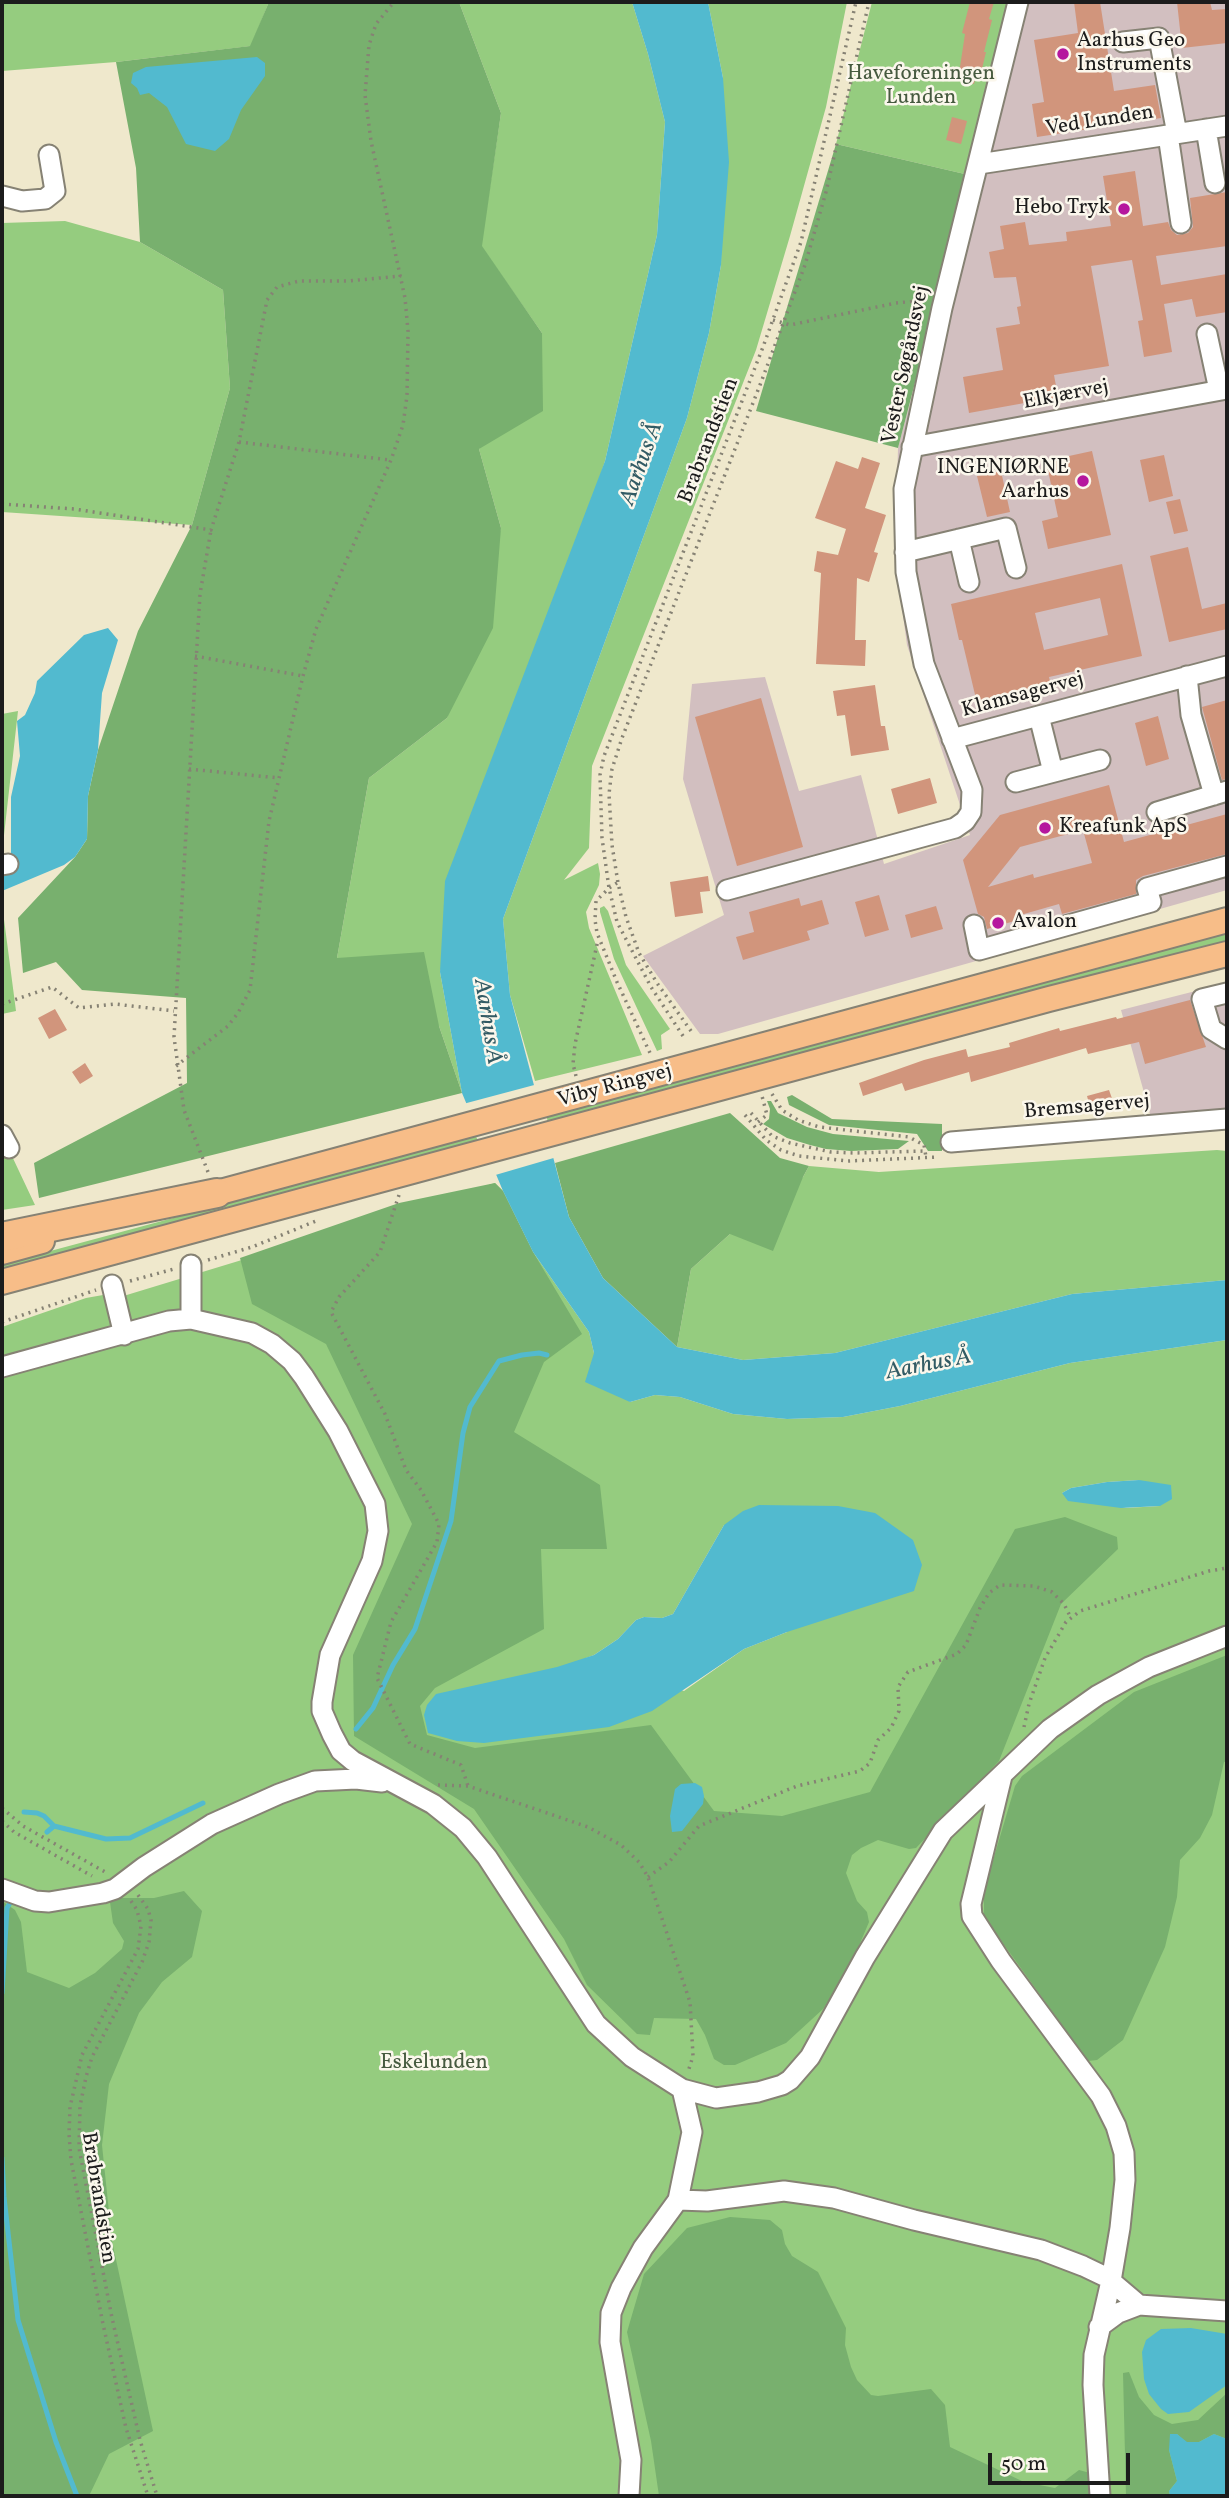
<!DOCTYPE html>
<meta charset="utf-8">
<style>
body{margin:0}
#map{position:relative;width:1229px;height:2498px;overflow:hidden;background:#efe8cc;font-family:Vollkorn,serif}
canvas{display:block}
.frame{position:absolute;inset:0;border:4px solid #1c1c1c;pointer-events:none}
.scale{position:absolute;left:988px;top:2453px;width:142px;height:32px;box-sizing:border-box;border:4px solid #1c1c1c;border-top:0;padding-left:9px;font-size:21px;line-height:24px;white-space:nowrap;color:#1c1c1c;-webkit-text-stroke:5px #fbf7ec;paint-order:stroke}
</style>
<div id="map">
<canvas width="1229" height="2498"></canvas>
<div class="frame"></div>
<div class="scale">50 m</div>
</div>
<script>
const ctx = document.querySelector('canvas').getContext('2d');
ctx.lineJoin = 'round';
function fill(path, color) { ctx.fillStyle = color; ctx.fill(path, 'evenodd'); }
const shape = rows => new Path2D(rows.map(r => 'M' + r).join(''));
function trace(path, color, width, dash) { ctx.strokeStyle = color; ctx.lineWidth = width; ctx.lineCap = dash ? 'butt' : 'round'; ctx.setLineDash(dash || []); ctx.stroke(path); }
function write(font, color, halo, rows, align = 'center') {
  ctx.font = font + ' Vollkorn,serif'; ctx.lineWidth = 5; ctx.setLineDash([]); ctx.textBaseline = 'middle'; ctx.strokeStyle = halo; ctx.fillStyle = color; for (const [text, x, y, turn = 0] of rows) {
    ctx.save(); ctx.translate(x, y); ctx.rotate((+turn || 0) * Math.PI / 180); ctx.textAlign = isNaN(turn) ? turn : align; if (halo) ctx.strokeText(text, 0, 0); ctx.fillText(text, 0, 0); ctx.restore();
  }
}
fill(shape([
 [1014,2,1227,2,1227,890,718,1034,700,1034,643,956,724,915,683,779,692,684,765,677,799,791,861,775,884,864,970,835,907,645,895,555,898,448],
 [1227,983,1227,1123,1150,1114,1121,1010]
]), '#d2bfc0');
fill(shape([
 [2,2,269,2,251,46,116,62,2,71],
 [459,2,632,2,648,54,665,122,657,235,605,461,440,972,462,1093,439,1026,337,958,369,778,447,718,501,528,479,449,542,333,481,246,501,113],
 [708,2,847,2,826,107,790,236,756,350,592,766,589,848,564,880,598,863,600,874,599,885,586,912,589,928,642,1055,535,1081,510,995,503,919,687,418,709,333,721,265,723,78],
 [872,2,1014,2,969,175,836,144],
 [65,221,140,242,223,290,230,388,192,525,2,512,2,223],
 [18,711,2,853,2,714],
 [2,904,16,1011,2,1014],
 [604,906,608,911,626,965,670,1029,661,1035,662,1049,657,1051,614,959,600,912,600,908],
 [1227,932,1227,941,1032,991,532,1128,530,1122],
 [493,1132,495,1137,2,1269,2,1264],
 [2,1135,35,1205,2,1210],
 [1217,1150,1227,1151,1227,1280,1072,1294,835,1353,743,1360,677,1347,691,1269,730,1234,803,1177,809,1166,879,1172],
 [495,1183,503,1191,533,1252,589,1332,594,1353,630,1402,655,1395,680,1397,733,1414,787,1419,843,1417,900,1406,1070,1363,1227,1340,1227,2496,2,2496,2,1327,86,1298,103,1295,107,1301],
 [1139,1480,1160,1506,1126,1508,1062,1493,1071,1488,1107,1482],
 [724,1525,787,1632,744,1649,684,1691,586,1658,594,1655,618,1639,636,1620,644,1617,662,1618,673,1614]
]), '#95cc7f');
fill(shape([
 [269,2,459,2,501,113,482,246,542,333,543,411,479,449,501,528,493,628,447,718,369,778,337,958,424,952,439,1026,462,1093,39,1198,34,1163,187,1083,186,998,82,990,56,962,23,973,18,918,75,857,87,839,88,796,98,750,138,631,192,525,230,388,223,290,140,242,136,168,116,62,250,46],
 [836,144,969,175,898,448,756,411],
 [792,1095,832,1119,942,1124,942,1151,928,1151,917,1134,829,1125,789,1105,787,1097],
 [767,1101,771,1101,778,1113,807,1127,833,1134,909,1141,898,1149,851,1151,826,1149,810,1145,787,1138,763,1124,769,1119,770,1109],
 [730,1113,780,1158,809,1166,803,1177,773,1251,730,1234,691,1269,677,1347,603,1278,569,1217,555,1163],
 [495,1183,503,1191,533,1252,582,1334,544,1362,514,1432,600,1485,607,1549,541,1549,544,1629,435,1688,420,1706,427,1735,475,1748,651,1725,714,1811,782,1816,870,1792,1015,1529,1065,1517,1117,1537,1118,1549,1061,1604,999,1761,916,1848,909,1849,878,1840,861,1848,852,1855,846,1873,857,1901,867,1912,869,1922,847,1974,823,2009,786,2043,735,2065,724,2065,714,2059,705,2035,696,2019,654,2018,650,2035,637,2034,587,1985,564,1939,474,1809,354,1736,353,1655,412,1524,326,1344,252,1304,240,1258,399,1203],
 [1227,1655,1227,1761,1224,1762,1212,1815,1200,1838,1180,1860,1177,1897,1165,1947,1123,2040,1097,2060,1088,2061,984,1917,984,1891,1015,1786,1022,1776,1134,1692],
 [184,1891,202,1911,192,1957,162,1982,139,2013,109,2084,102,2145,112,2241,153,2431,109,2454,89,2496,2,2496,2,1901,15,1910,21,1922,27,1972,69,1988,95,1973,122,1949,124,1941,113,1923,110,1902,120,1898,154,1898],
 [730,2217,770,2220,782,2230,785,2244,792,2256,818,2272,846,2328,845,2345,851,2367,857,2380,871,2395,878,2396,931,2389,945,2405,950,2447,1024,2482,1055,2488,1079,2470,1090,2473,1090,2496,659,2496,651,2441,627,2332,644,2274,687,2228],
 [1129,2372,1139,2397,1154,2415,1172,2424,1198,2420,1227,2393,1227,2439,1214,2434,1199,2442,1186,2442,1177,2434,1169,2450,1177,2481,1169,2491,1170,2496,1126,2496,1123,2373]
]), '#78b06e');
fill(shape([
 [632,2,708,2,723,78,729,162,721,265,709,333,687,418,503,919,510,995,569,1217,603,1278,677,1347,743,1360,835,1353,1072,1294,1227,1280,1227,1340,1070,1363,900,1406,843,1417,787,1419,733,1414,680,1397,655,1395,630,1402,585,1382,594,1353,589,1332,533,1252,503,1191,462,1093,440,972,445,881,605,461,657,235,665,122,648,54],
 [257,57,265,63,265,76,241,110,229,139,215,151,186,144,167,107,149,93,140,95,137,88,131,83,133,73,146,67],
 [108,628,118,640,102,693,98,750,88,796,87,839,75,857,64,865,2,891,2,879,11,863,11,797,20,756,17,721,25,715,35,693,37,681,84,635],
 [1139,1480,1171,1485,1172,1499,1160,1506,1121,1508,1068,1501,1062,1493,1071,1488,1107,1482],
 [759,1505,838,1506,875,1513,913,1540,922,1565,914,1591,787,1632,744,1649,652,1711,609,1727,484,1743,457,1741,428,1733,424,1715,427,1705,436,1694,557,1667,594,1655,618,1639,636,1620,644,1617,662,1618,673,1614,724,1525,743,1511],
 [695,1783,702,1787,704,1796,703,1804,682,1831,672,1832,670,1816,675,1789,681,1784],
 [1161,2329,1191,2328,1227,2334,1227,2385,1189,2412,1168,2414,1161,2409,1149,2394,1144,2379,1142,2352,1146,2340],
 [1170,2434,1177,2434,1187,2442,1199,2442,1214,2434,1227,2439,1227,2496,1170,2496,1169,2491,1177,2481,1169,2450]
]), '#52bacf');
fill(shape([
 [538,1084,557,1157,492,1176,463,1104]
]), '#efe8cc');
trace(shape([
 [356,1729,373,1708,393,1665,415,1629,451,1521,463,1433,470,1407,499,1361,522,1355,539,1353,547,1355],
 [24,1812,37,1813,44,1816,54,1826],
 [47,1832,54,1826,106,1839,130,1838,203,1803],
 [2,1993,7,1908,10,1903],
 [2,2158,4,2197,18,2320,56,2442,77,2496]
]), '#52bacf', 5);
fill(shape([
 [970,2,994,2,989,19,992,20,984,52,986,52,981,73,977,72,974,84,958,80,965,34,962,33],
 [1074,2,1100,2,1114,91,1155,85,1161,118,1037,137,1032,104,1044,102,1034,40,1078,33],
 [1177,2,1210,2,1212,10,1227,9,1227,43,1182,48],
 [952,117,967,121,961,144,946,140],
 [1135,171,1143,226,1168,222,1171,230,1177,235,1188,233,1193,227,1190,198,1227,192,1227,246,1156,256,1161,285,1227,274,1227,312,1196,317,1192,299,1164,304,1172,352,1144,357,1138,321,1143,320,1132,260,1091,266,1109,366,1054,375,1058,397,969,413,963,377,1003,370,996,328,1020,324,1017,307,1021,306,1016,277,994,278,989,252,1004,249,1000,226,1025,222,1029,245,1067,241,1066,232,1111,226,1103,176],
 [1092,451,1111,535,1048,549,1042,521,1058,517,1046,461],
 [1164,455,1173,496,1149,502,1140,460],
 [862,457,880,463,865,508,886,515,874,552,878,553,869,582,857,578,855,640,866,640,865,666,816,664,821,573,814,571,817,551,838,555,846,529,815,518,836,461,858,469],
 [1001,471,1010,512,987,517,977,476],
 [1180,499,1188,531,1174,534,1166,502],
 [1188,547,1202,609,1227,603,1227,629,1169,642,1150,556],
 [1122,564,1142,656,1049,677,1051,686,977,703,962,640,959,640,951,604],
 [1100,598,1108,635,1044,650,1035,613],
 [875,685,881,726,885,726,889,750,851,756,845,715,837,716,833,691],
 [761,698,803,847,737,866,695,717],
 [1227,700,1227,779,1222,780,1202,707],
 [1158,716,1169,759,1146,766,1135,723],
 [930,778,937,803,898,814,891,789],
 [1109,785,1124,842,1227,814,1227,854,1143,876,1136,880,1136,894,1062,914,1059,904,1017,916,1018,920,987,929,984,917,978,914,963,860,1000,815],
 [1083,830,1092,863,1034,878,1033,874,988,887,1020,847],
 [708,876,710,891,700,892,703,913,675,917,670,882],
 [879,895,889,930,865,937,855,902],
 [799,898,801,906,822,900,829,924,807,931,810,940,743,960,736,937,754,932,749,912],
 [936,906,943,929,911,938,905,915],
 [1190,1000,1206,1047,1145,1064,1139,1042,1088,1054,1086,1048,971,1082,969,1072,905,1091,902,1083,863,1096,859,1083,924,1060,966,1049,968,1057,1010,1047,1009,1043,1059,1028,1060,1031,1116,1017,1117,1019],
 [55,1009,67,1030,49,1039,38,1018],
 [85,1063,93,1076,80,1084,72,1072],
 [1109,1090,1114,1104,1091,1111,1087,1096]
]), '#d1957c');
const minor = shape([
 [1123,42,1159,38,1177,134],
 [1206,129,1215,183],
 [1168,135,1181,223],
 [979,164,1227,126],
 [2,196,22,201,45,199,55,191,49,155],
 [1207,334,1219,390],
 [912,447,1227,389],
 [959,539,969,582],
 [905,552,1006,528,1016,568],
 [1187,676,1191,715,1214,795],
 [1039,716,1053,772],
 [952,739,1227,666],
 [1016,782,1100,760],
 [1157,812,1227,791],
 [2,865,8,864],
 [727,890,955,828,965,821,971,812,972,790,924,664,906,572,904,489,942,308,1018,2],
 [974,925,979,950,1151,902,1147,888,1227,866],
 [1227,993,1202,999,1211,1029,1227,1039],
 [2,1135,9,1148],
 [951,1142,1227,1119],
 [191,1265,191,1319],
 [112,1285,124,1335],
 [2,1367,169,1321,191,1319,252,1333,272,1344,292,1361,304,1377,338,1431,375,1504,378,1531,372,1561,330,1655,322,1702,322,1711,332,1734,341,1751,353,1761,433,1804,463,1828,487,1857,596,2024,632,2057,682,2089,692,2132,678,2200,643,2248,621,2288,611,2313,610,2342,631,2460,629,2496],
 [1002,1776,971,1904,972,1916,1001,1961,1101,2096,1116,2126,1124,2153,1125,2180,1120,2228,1111,2281,1094,2355,1093,2385,1100,2496],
 [2,1889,35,1901,49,1902,103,1893,115,1889,144,1867,212,1824,279,1794,315,1781,356,1779,382,1782],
 [682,2089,716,2098,758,2092,782,2085,790,2080,810,2057,865,1957,943,1831,1050,1729,1098,1695,1149,1667,1227,1636],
 [678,2200,707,2201,784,2191,834,2198,914,2220,1041,2250,1083,2266,1106,2277,1139,2305],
 [1099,2327,1118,2313,1139,2305,1227,2311]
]);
const major = shape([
 [198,1198,1227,920],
 [2,1252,42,1241],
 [2,1282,1049,999,1227,954]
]);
const highway = shape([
 [2,1237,217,1193]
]);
trace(minor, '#868274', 23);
trace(major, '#868274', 28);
trace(highway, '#868274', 32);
trace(shape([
 [773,320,790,325,896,303,927,300],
 [239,442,390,460],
 [2,504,74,509,211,530,239,442,267,300,277,287,299,281,348,281,401,276],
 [195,656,303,676],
 [189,769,279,778],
 [617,883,609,888,596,901,595,920,597,933,617,982,650,1053],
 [2,1004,52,987,79,1008,115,1004,174,1011],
 [691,1031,657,983,639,953,626,917,618,883,612,845,609,794,612,769,622,738,760,385,805,265,826,192,869,2],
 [683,1036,651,987,617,922,609,888,602,838,600,775,604,756,763,347,801,242,856,2],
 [176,1066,228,1026,238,1013,250,990,269,821,303,676,316,629,391,460,403,425,407,396,408,331,405,298,371,141,365,95,369,45,376,24,394,2],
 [576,1076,573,1064,575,1044,598,940],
 [772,1094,782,1110,798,1120,819,1127,909,1137,924,1145,926,1157],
 [751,1113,772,1136,790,1143,831,1152,854,1153,925,1151],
 [745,1115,766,1140,781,1150,799,1156,848,1161,939,1157],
 [758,1122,767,1115,762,1096],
 [208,1172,184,1110,174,1037,200,594,211,530],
 [399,1195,380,1252,339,1297,331,1312,385,1414,406,1470,421,1490,439,1524,437,1542,391,1622,377,1678,410,1744,461,1765,468,1786],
 [208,1260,252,1247,316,1221],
 [130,1281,174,1269],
 [2,1322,96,1290],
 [1024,1727,1029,1704,1045,1658,1066,1622,1080,1611,1209,1571,1227,1568],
 [438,1785,468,1786,588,1827,621,1845,639,1862,648,1877,690,2002,693,2056,688,2072],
 [2,1808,23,1826,107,1873],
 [2,1821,14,1832,92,1876],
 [648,1877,669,1862,699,1826,797,1786,860,1771,870,1763,878,1740,891,1728,899,1711,898,1687,908,1672,957,1654,966,1645,980,1608,989,1593,1000,1585,1034,1586,1052,1592,1064,1604,1071,1618],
 [138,1895,148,1909,151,1920,149,1942,142,1962,92,2057,86,2077,80,2106,79,2148,112,2318,140,2440,157,2496],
 [131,1901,137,1910,141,1926,138,1949,82,2055,70,2107,69,2134,71,2160,103,2324,126,2428,148,2496]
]), '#868274', 3.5, [2, 5]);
trace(minor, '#fff', 19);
trace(major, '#f7bd88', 24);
trace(highway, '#f7bd88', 28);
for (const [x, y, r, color] of [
 [1063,54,7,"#b5179e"],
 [1124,209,7,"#b5179e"],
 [1083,481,7,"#b5179e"],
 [1045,828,7,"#b5179e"],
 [998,923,7,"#b5179e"]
]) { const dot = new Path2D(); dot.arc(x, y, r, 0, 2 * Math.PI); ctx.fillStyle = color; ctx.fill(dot); trace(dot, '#fbf7ec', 2.5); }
write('21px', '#1c1c1c', '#fbf7ec', [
 ["Aarhus Geo",1077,42],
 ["Instruments",1077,66],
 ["Hebo Tryk",1110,209,"right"],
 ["INGENIØRNE",1069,469,"right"],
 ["Aarhus",1069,493,"right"],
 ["Kreafunk ApS",1059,828],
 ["Avalon",1012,923]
], 'left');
write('21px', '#465a3f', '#fbf7ec', [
 ["Haveforeningen",921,75],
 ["Lunden",921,99],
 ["Eskelunden",434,2064]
]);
write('21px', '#1c1c1c', '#fbf7ec', [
 ["Ved Lunden",1100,122,-9],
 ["Vester Søgårdsvej",907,365,-78],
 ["Elkjærvej",1066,396,-11],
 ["Brabrandstien",710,441,-69],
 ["Klamsagervej",1023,696,-15],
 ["Viby Ringvej",615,1087,-15],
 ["Bremsagervej",1087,1108,-5],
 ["Brabrandstien",97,2198,81]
]);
write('italic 23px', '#325b64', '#fbf7ec', [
 ["Aarhus Å",643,464,-70],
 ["Aarhus Å",486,1022,81],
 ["Aarhus Å",929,1366,-11]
]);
</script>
